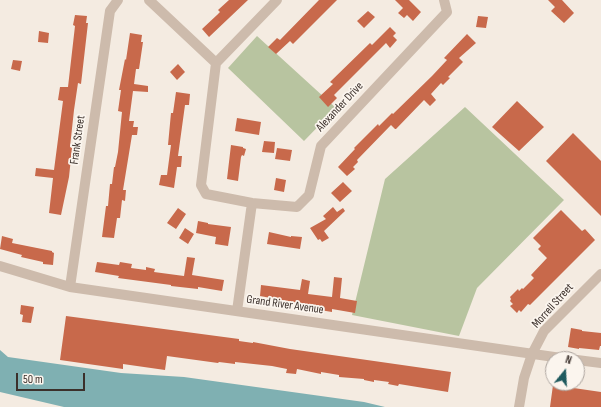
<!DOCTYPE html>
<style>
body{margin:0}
#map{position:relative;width:601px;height:407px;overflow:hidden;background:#f4ebe1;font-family:"Sofia Sans Condensed",sans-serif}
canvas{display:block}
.north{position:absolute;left:545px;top:351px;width:40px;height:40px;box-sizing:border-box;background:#fbf5ee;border:1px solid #aea6a0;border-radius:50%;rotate:18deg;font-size:11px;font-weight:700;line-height:16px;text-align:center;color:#3b302b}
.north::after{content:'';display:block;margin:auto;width:14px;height:18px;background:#1f5a5e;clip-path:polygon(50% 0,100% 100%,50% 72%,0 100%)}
.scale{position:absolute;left:16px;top:373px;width:69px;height:18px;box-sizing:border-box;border:2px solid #3b302b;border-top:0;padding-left:5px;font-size:12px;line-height:14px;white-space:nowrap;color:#3b302b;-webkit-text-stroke:3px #fbf5ee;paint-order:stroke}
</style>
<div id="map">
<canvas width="601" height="407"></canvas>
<div class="north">N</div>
<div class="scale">50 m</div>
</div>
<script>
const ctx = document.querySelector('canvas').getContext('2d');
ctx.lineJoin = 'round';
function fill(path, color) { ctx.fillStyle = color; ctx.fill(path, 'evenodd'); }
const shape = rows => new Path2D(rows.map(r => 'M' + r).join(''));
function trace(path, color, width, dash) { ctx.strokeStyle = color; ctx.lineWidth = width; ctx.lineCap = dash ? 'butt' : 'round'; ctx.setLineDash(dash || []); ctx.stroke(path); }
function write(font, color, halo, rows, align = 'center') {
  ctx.font = font + ' "Sofia Sans Condensed",sans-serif'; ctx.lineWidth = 3.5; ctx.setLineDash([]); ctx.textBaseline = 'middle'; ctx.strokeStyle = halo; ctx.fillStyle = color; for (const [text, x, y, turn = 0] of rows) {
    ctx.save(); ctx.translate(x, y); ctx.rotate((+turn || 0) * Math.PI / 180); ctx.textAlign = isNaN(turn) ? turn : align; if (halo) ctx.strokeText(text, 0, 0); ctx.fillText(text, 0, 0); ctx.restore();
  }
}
fill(shape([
 [257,36,336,108,304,141,228,68],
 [465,107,564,200,477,288,459,336,352,315,385,179]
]), '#b8c4a0');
fill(shape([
 [0,350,8,357,121,373,184,377,364,402,385,407,64,407,0,392]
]), '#7fb0b2');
fill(shape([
 [229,0,248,0,209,37,202,29,217,15,220,12,218,10],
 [319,0,337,0,293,44,290,41,276,54,268,47,277,38,280,40],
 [395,0,409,0,421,12,413,21,407,15,404,18,398,13,403,8],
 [548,0,562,0,574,13,564,23,551,11,555,7],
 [368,11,375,17,364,28,357,21],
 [75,15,87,16,86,23,88,23,81,84,78,83,74,110,70,147,72,148,69,177,61,215,49,213,53,178,35,176,36,168,54,170,63,101,58,100,60,87,68,87,75,26,73,25],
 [478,16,488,17,486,28,476,27],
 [390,27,396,33,393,36,397,40,390,48,386,43,334,95,337,98,328,107,319,97,333,84,330,82,370,43,372,45],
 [39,31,49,33,48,43,38,42],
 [130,33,142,35,141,42,143,42,139,69,136,69,134,84,148,86,148,92,133,91,129,121,134,121,133,127,138,127,137,135,132,135,123,190,126,190,125,201,122,200,120,218,117,218,114,238,102,237,106,206,108,206,110,184,112,184,114,167,115,167,118,152,122,112,118,111,121,90,119,90,125,59,126,60],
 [467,34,476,43,459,58,463,62,448,77,450,78,443,85,441,83,431,94,436,100,430,106,424,100,396,129,395,129,391,125,357,160,358,162,353,167,355,169,347,176,338,167,355,149,354,148,378,124,379,126,392,113,393,114,432,76,447,60,444,58],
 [13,60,22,61,20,71,11,69],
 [178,64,185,72,177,80,170,72],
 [176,92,190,94,189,105,185,105,178,156,182,156,181,167,177,167,174,188,159,185,161,175,167,175,171,145,168,145,171,113,173,113],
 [517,101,544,127,519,151,492,127],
 [237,118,261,122,259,135,235,131],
 [573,133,601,161,601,216,546,161],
 [264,141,275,142,274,153,262,152],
 [231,145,243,147,243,148,246,149,244,156,242,155,241,157,238,181,227,179],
 [277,148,292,150,290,161,275,159],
 [276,178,286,180,284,192,274,190],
 [343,182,352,191,340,202,331,193],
 [333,207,337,212,343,208,345,211,324,231,329,238,322,242,320,239,318,240,310,228,326,219,323,216],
 [178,208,186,214,176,229,167,223],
 [561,210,582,231,585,229,595,240,530,305,528,304,521,312,519,310,517,313,510,306,513,304,510,301,511,299,510,297,518,289,519,291,522,288,523,289,534,278,531,275,547,258,538,249,541,246,533,238],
 [198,221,208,223,208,224,231,227,228,246,215,244,216,237,196,233],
 [185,228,194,234,188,244,179,238],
 [269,232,291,237,291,236,302,237,300,249,267,244],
 [2,236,13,239,12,243,52,251,52,252,54,253,53,265,43,264,43,262,21,257,22,255,0,249],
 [187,257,195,258,192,275,224,280,222,291,198,287,198,289,171,286,171,285,118,278,119,276,95,272,97,262,119,265,120,262,132,264,131,268,146,270,146,267,155,269,154,272,184,276],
 [334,277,342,278,340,298,357,301,355,313,332,309,332,312,320,310,321,307,260,296,261,285,300,290,302,279,310,281,308,294,332,297],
 [21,305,34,307,31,323,22,322,23,315,20,314],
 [66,316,239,339,239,341,253,343,253,342,290,349,451,372,448,392,399,384,398,386,388,384,389,382,374,380,374,382,364,380,364,379,339,377,339,375,321,372,321,374,297,369,296,374,286,373,287,369,272,366,235,362,235,364,219,362,218,363,167,356,165,370,123,364,123,369,60,360],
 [571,328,582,330,582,331,601,333,601,346,600,346,599,350,579,348,579,349,568,347],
 [553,385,601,392,601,407,550,407]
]), '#c8694b');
trace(shape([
 [149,0,216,63],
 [277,0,216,63,201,185,206,194,252,203,297,207,309,195,321,146,447,12,444,0],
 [0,266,70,287,568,359],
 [70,287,110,11,118,0],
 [237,311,252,203],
 [577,360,601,363],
 [519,407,524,378,532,354,544,331,601,274]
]), '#cdbbac', 10);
write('12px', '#3b302b', '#fbf5ee', [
 ["Alexander Drive",340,107,-47],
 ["Frank Street",78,140,-82],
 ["Grand River Avenue",285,305,8],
 ["Morrell Street",553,306,-48]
]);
</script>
